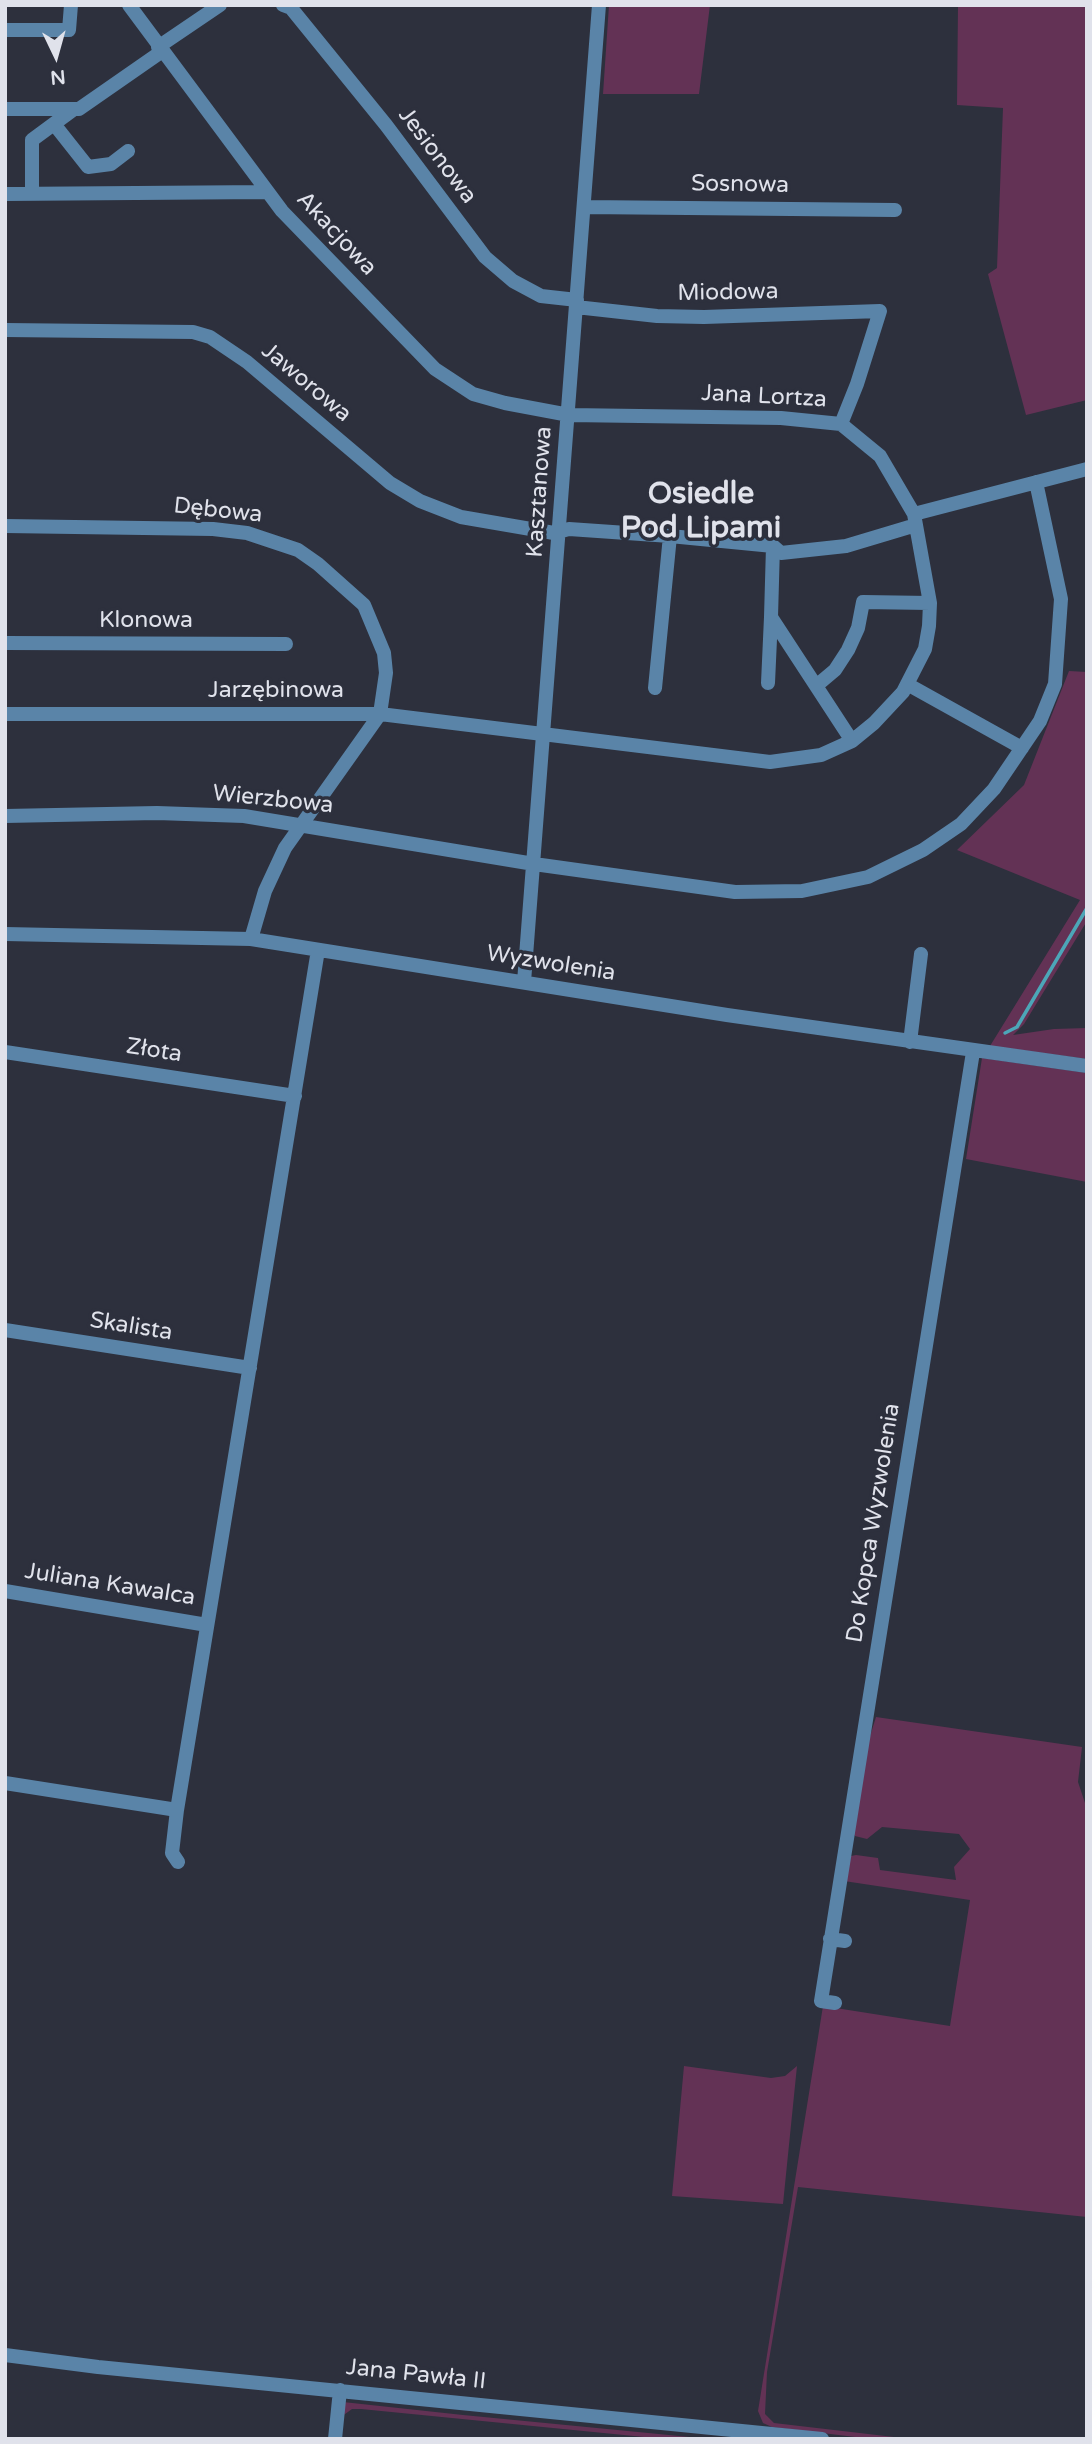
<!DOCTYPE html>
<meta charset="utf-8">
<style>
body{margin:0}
#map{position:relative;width:1092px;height:2444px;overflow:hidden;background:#2d303d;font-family:"Varela Round",sans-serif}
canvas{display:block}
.frame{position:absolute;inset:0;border:7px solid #e0e2eb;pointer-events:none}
.north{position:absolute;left:21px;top:21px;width:70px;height:70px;-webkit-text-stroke:5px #2d303d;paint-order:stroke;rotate:175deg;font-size:19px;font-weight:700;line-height:28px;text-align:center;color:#e0e2eb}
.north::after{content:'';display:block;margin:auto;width:24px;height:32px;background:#e0e2eb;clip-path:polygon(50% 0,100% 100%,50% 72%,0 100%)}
</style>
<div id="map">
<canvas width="1092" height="2444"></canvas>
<div class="frame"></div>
<div class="north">N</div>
</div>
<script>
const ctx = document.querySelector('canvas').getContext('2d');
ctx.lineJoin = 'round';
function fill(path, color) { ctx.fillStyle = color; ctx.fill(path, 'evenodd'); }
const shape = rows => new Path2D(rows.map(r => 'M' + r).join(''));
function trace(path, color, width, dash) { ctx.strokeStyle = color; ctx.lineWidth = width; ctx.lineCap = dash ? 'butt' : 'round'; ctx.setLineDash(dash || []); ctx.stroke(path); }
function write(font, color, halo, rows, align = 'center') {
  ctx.font = font + ' "Varela Round",sans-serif'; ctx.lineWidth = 7; ctx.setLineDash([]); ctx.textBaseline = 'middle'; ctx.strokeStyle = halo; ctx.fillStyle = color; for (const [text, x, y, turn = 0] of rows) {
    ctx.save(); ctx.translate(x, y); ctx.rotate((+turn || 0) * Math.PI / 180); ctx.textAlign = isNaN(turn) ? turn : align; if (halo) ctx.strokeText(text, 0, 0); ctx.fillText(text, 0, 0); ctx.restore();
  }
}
fill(shape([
 [609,5,710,5,699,94,603,94],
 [958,5,1087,5,1087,400,1026,415,988,274,997,268,1003,108,957,105],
 [1069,671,1087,672,1087,921,1024,1024,1013,1035,1054,1029,1087,1028,1087,1059,990,1046,1080,900,957,850,1024,785],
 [982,1058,1087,1073,1087,1182,966,1159],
 [876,1717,1082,1747,1078,1782,1087,1809,1087,2217,798,2187,767,2372,765,2414,774,2423,911,2439,872,2439,772,2427,763,2423,758,2411,823,2006,950,2026,970,1900,844,1881,851,1856,856,1855,878,1858,880,1870,956,1880,954,1867,970,1849,959,1834,882,1827,867,1839,855,1836,852,1831,867,1746],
 [684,2066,771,2078,785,2076,797,2066,783,2204,672,2196],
 [343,2402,463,2415,710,2439,664,2439,361,2409,352,2409,341,2417]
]), '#633255');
trace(shape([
 [1005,1033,1017,1027,1087,908]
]), '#4ca6b8', 3.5);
trace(shape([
 [283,5,291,8,386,125,485,257,513,281,541,296,577,300],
 [5,30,69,30,71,5],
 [158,47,220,5],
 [5,109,79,109,161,52],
 [54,124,88,167,111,164,128,151],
 [32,193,32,140,74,109],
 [5,194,266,192],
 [584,207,895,210],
 [576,307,657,316,704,317,880,311,857,384,841,424],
 [5,330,193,332,210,337,247,362,390,483,420,501,461,517,554,533,569,529,670,536,773,546,781,553,846,546,916,525],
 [914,514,1087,469],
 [5,526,213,529,247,533,298,550,318,564,364,605,384,653,386,673,380,714,285,848,265,891,251,939],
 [773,546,771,617,852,741],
 [5,643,286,644],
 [768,683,771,617],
 [907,684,1022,748],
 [816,686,835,670,848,650,858,628,863,602,930,603],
 [655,688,670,536],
 [5,714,380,714,770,762,821,755,852,741,874,723,903,692,925,649,929,626,930,603,914,514,880,456,841,424,781,418,569,415,505,403,473,394,435,369,282,211,129,5],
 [5,816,157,813,244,816,534,864,735,892,802,891,868,877,923,850,961,824,994,789,1040,721,1055,684,1061,599,1036,482],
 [5,934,251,939,727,1015,1087,1066],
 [524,982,599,5],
 [910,1042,921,954],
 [5,1052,295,1096],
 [5,1330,250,1368],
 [5,1591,207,1625],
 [5,1783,177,1810],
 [178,1862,172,1853,177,1810,318,950],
 [830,1939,845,1941],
 [835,2003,821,2001,973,1052],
 [5,2355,98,2367,822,2439],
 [335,2439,340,2390]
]), '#5a84a8', 14);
write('23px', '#e0e2eb', '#2d303d', [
 ["Jesionowa",437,156,53],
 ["Sosnowa",740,185,1],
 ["Akacjowa",336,234,47],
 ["Miodowa",728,293,-1],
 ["Jaworowa",306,383,40],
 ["Jana Lortza",764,397,3],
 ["Kasztanowa",540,492,-86],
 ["Dębowa",218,511,6],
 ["Klonowa",146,621],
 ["Jarzębinowa",276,691],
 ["Wierzbowa",273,800,6],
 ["Wyzwolenia",551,964,9],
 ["Złota",154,1051,9],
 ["Skalista",131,1327,9],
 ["Do Kopca Wyzwolenia",874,1523,-81],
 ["Juliana Kawalca",110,1585,9],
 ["Jana Pawła II",416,2375,6]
]);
write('bold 30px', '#e0e2eb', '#2d303d', [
 ["Osiedle",701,495],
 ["Pod Lipami",701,529]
]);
</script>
